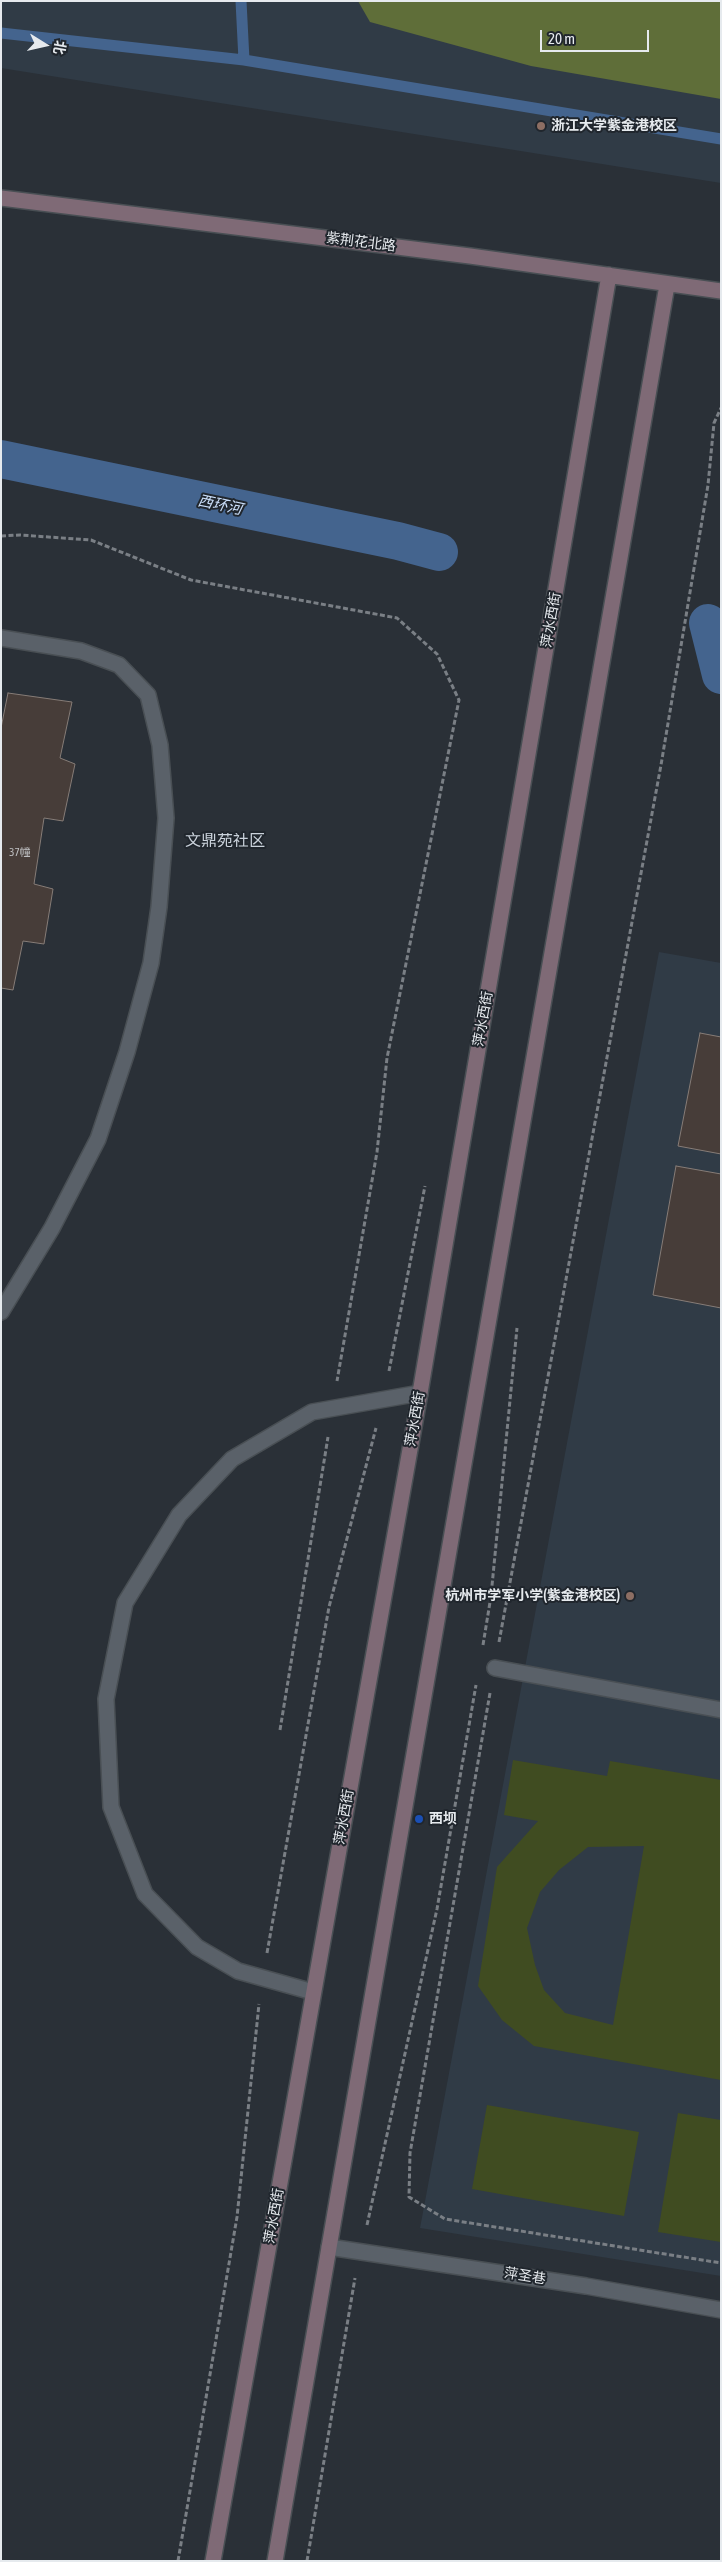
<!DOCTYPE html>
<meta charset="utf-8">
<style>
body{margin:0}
#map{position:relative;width:722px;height:2562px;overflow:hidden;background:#2a3037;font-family:"Asap Condensed","Noto Sans SC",sans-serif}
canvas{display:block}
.frame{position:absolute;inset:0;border:2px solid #e6eaee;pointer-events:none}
.north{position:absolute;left:20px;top:20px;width:50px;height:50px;-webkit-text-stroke:4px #20262d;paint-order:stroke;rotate:100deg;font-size:14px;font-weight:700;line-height:20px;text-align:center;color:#e6eaee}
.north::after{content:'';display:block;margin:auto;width:18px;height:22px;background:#e6eaee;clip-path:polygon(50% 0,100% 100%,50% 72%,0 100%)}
.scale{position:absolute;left:540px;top:30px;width:109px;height:22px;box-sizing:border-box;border:2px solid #e6eaee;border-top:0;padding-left:6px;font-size:15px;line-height:18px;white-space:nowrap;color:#e6eaee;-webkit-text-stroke:4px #20262d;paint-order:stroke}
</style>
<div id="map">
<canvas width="722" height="2562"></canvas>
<div class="frame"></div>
<div class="north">北</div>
<div class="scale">20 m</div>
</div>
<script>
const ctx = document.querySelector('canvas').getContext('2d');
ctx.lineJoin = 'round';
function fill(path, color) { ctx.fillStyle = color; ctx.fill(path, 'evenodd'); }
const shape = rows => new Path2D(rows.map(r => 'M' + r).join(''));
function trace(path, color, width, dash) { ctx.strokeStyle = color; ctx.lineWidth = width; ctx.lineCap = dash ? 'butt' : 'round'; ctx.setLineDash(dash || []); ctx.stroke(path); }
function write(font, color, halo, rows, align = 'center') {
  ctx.font = font + ' "Asap Condensed","Noto Sans SC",sans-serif'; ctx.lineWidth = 4; ctx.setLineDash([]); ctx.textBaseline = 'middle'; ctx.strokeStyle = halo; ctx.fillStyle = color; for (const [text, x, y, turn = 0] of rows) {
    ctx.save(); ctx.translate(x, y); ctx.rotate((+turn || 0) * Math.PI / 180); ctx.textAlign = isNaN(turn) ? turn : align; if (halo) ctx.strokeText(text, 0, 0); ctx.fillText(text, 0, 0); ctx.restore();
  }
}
fill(shape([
 [1,1,721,1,721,183,1,68],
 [659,952,721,963,721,2276,420,2228]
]), '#303b46');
fill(shape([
 [513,1760,607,1776,610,1761,721,1780,721,2080,534,2046,502,2020,478,1986,497,1867,538,1821,504,1815],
 [644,1846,613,2025,565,2013,544,1990,535,1965,527,1928,540,1892,559,1870,588,1847],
 [487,2105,639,2132,624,2216,472,2189],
 [678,2113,721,2120,721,2242,658,2232]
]), '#404c21');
fill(shape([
 [358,1,721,1,721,99,531,66,370,22]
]), '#5f6e39');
trace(shape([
 [241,1,244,60],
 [1,33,244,60,721,139]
]), '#44648e', 11);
trace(shape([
 [1,459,398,541,439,552],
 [708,623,721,675]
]), '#44648e', 38);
const building = shape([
 [8,693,72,702,60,758,75,764,63,821,44,818,34,884,53,889,44,944,23,941,13,990,1,988,1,728,8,693],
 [700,1033,721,1037,721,1154,678,1146,700,1033],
 [676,1166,721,1174,721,1308,653,1295,676,1166]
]);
fill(building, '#473d39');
trace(building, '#867c77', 1);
const lane = shape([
 [495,1668,721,1710],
 [313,1992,238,1971,197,1947,145,1894,111,1807,106,1699,125,1603,179,1515,232,1459,312,1412,420,1393]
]);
const street = shape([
 [1,638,81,651,119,665,148,695,160,745,166,818,159,907,151,963,127,1052,98,1139,52,1228,1,1312],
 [329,2247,586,2286,721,2310]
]);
const secondary = shape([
 [1,198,470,256,721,291],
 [213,2561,420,1393,609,275],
 [275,2561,667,285]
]);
trace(lane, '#494f54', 18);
trace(street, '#494f54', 18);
trace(secondary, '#494f54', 18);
trace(shape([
 [1,536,20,535,91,540,191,580,397,618,437,654,459,700,387,1058,377,1152,337,1381],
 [389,1371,425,1186],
 [499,1642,661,765,708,485,714,423,721,408],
 [483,1645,491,1596,517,1328],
 [490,1693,410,2153,409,2197,445,2219,721,2263],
 [280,1730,328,1437],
 [267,1953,329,1607,376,1428],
 [367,2225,437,1909,476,1685],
 [178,2561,237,2217,259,2004],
 [307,2561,355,2278]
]), '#7a7f85', 3, [5, 2.5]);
trace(lane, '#5a6169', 15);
trace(street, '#5a6169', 15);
trace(secondary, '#7f6a76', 15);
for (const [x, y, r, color] of [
 [541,126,5,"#8d6e63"],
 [630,1596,5,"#8d6e63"],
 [419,1819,5,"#1a4fb4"]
]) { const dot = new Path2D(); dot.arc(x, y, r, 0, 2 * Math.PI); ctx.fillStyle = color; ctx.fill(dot); trace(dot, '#20262d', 2); }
write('11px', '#bebfc1', null, [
 ["37幢",20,853]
]);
write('bold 14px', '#e6eaee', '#20262d', [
 ["浙江大学紫金港校区",551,126],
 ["杭州市学军小学(紫金港校区)",620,1596,"right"],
 ["西坝",429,1819]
], 'left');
write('14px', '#e6eaee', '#20262d', [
 ["紫荆花北路",361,242,7],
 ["萍水西街",551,620,-80],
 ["萍水西街",483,1019,-80],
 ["萍水西街",415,1419,-80],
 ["萍水西街",344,1817,-80],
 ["萍水西街",274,2216,-80],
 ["萍圣巷",525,2276,9]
]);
write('italic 15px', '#cce0fb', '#20262d', [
 ["西环河",220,505,12]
]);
write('16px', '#cad2db', '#20262d', [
 ["文鼎苑社区",225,841]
]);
</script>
